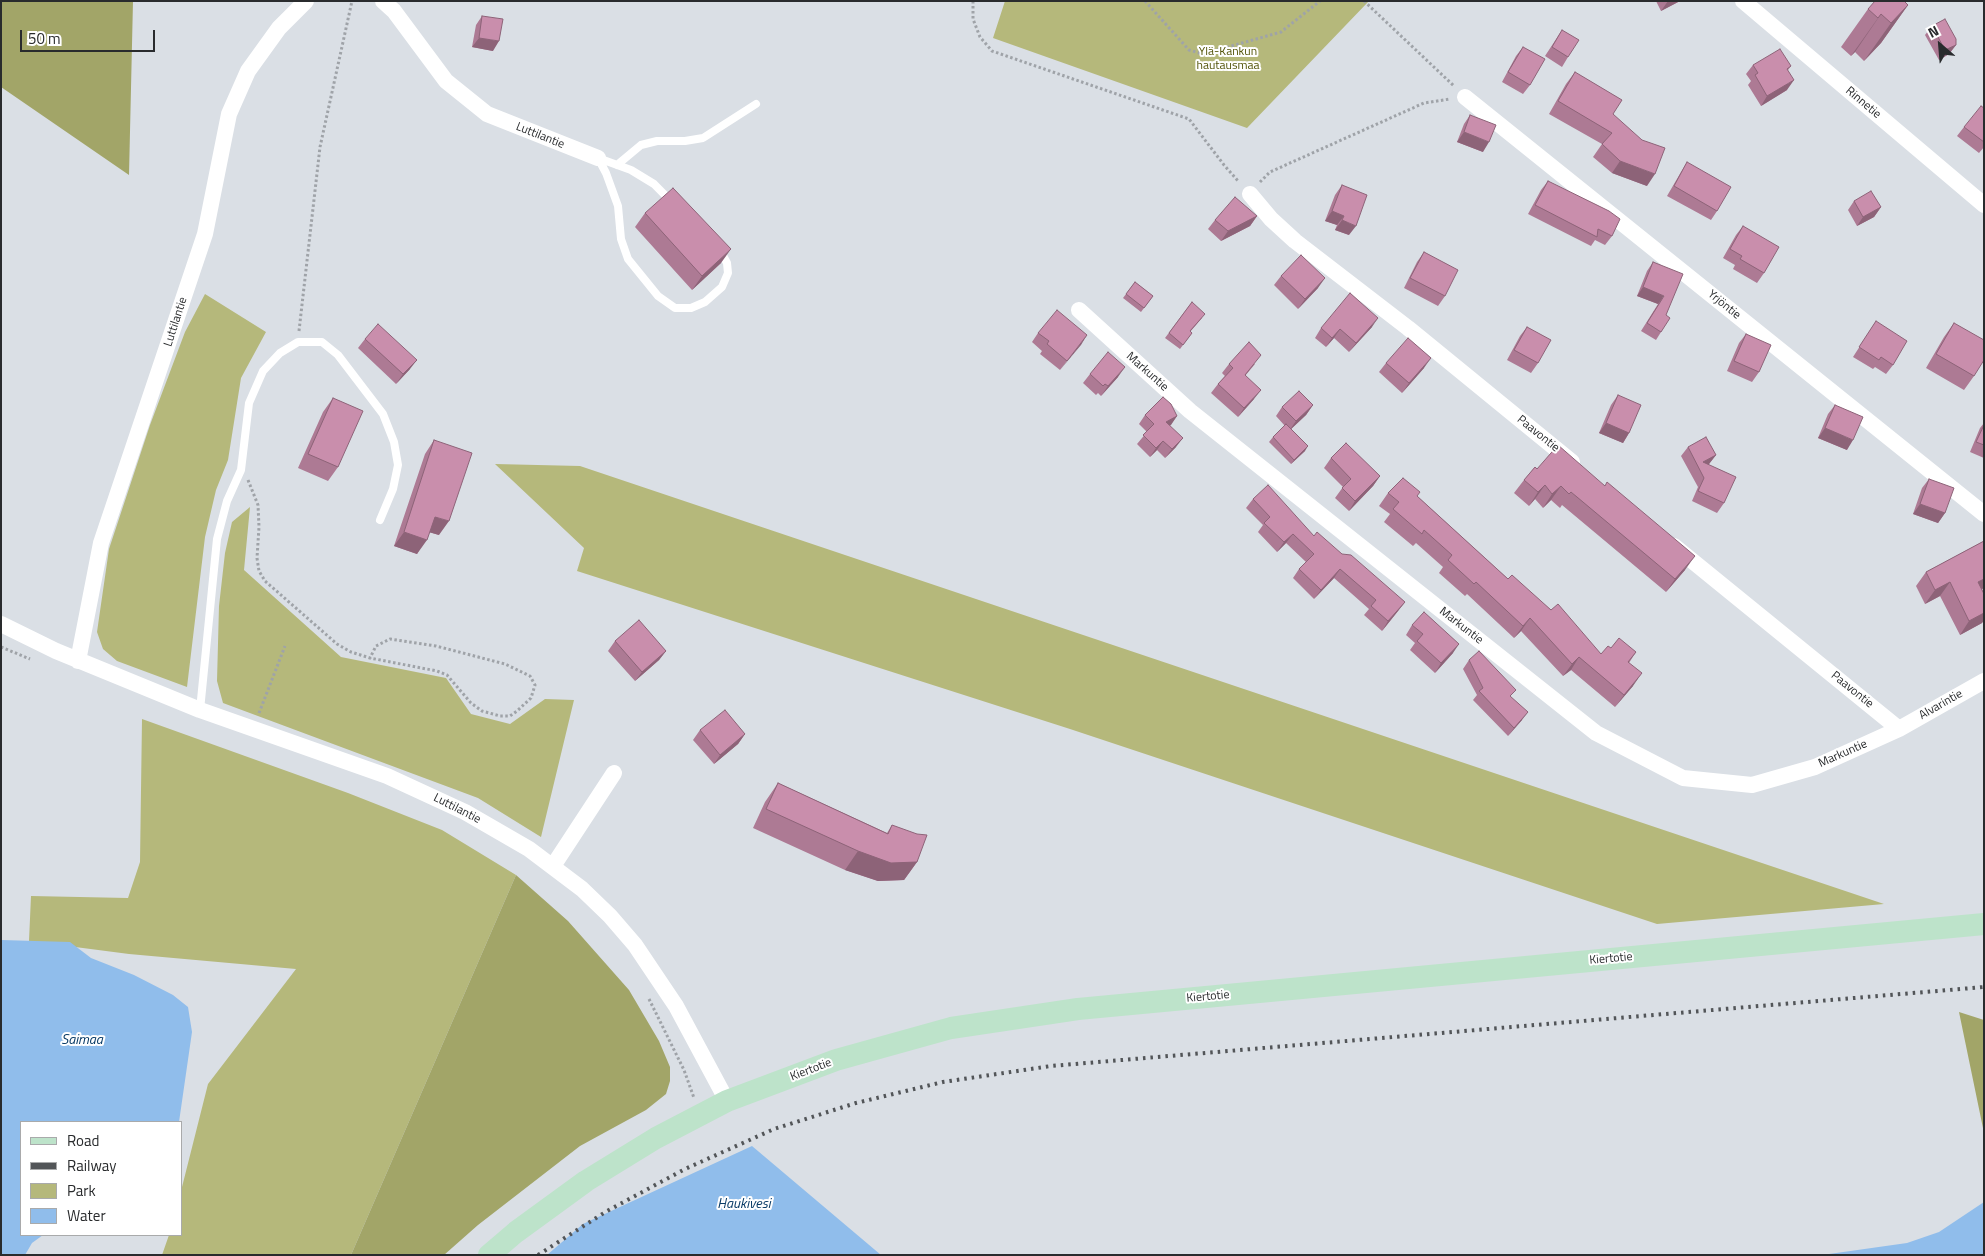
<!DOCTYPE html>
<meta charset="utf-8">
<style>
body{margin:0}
#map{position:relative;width:1985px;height:1256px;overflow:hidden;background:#dadfe5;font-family:"Titillium Web",sans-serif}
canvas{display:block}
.frame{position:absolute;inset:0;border:2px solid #292b2d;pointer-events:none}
.legend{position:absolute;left:20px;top:1121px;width:162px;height:115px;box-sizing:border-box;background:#fff;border:1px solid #a9aaab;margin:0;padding:6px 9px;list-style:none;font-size:15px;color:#292b2d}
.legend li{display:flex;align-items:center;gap:10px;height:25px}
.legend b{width:25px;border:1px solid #a9aaab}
.north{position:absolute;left:1915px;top:20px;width:50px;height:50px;-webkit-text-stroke:4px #fff;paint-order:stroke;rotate:333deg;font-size:14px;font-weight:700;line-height:20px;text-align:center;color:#292b2d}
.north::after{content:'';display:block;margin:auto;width:18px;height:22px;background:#292b2d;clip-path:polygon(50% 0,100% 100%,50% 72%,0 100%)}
.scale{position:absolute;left:20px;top:30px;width:135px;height:22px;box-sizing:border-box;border:2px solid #292b2d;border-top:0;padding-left:6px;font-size:15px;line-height:18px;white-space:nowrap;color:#292b2d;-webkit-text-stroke:4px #fff;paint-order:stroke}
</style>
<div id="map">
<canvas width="1985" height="1256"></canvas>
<div class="frame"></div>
<ul class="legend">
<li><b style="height:6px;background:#bde3ca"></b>Road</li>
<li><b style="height:6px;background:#525558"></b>Railway</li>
<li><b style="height:14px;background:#b5b87b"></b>Park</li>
<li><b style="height:14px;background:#90bdeb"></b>Water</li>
</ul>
<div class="north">N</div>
<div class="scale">50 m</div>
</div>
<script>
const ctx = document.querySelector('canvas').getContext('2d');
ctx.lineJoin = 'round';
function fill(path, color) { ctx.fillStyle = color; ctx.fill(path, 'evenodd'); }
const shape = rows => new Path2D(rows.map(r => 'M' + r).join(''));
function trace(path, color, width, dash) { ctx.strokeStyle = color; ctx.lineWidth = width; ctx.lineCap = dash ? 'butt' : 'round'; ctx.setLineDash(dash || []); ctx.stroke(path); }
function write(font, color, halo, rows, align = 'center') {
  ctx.font = font + ' "Titillium Web",sans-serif'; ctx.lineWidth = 4; ctx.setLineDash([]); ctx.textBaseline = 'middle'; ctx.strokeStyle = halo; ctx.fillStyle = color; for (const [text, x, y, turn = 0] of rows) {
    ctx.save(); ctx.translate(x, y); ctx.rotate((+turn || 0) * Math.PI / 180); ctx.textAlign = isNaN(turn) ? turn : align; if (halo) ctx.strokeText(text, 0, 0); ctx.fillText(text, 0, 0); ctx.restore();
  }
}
fill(shape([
 [1005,1,1369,1,1247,128,993,38],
 [205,294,266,332,241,378,228,460,216,490,205,537,187,687,117,661,103,649,97,632,109,549,150,425,185,332],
 [495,464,580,466,1884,904,1657,924,1070,729,577,571,584,548],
 [250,507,244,570,341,657,446,678,471,714,510,724,545,699,574,700,541,837,478,798,223,703,217,681,219,606,225,553,232,522],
 [142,719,348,793,442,830,516,875,351,1255,162,1255,169,1235,181,1235,181,1191,208,1084,296,969,129,954,29,941,31,896,128,898,140,862]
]), '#b5b87b');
fill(shape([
 [1,1,133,1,129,175,1,87],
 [516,875,568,921,629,990,659,1041,670,1067,670,1081,666,1094,646,1110,580,1146,478,1225,444,1255,351,1255],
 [1959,1012,1984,1020,1984,1133]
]), '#a2a568');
fill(shape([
 [1,940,70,942,91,958,134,975,173,995,188,1007,192,1032,179,1122,21,1122,21,1235,43,1235,32,1243,25,1255,1,1255],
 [752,1146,881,1255,547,1255,583,1224],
 [1984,1202,1984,1255,1822,1255,1907,1243,1939,1232]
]), '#90bdeb');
trace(shape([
 [973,1,973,19,980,37,992,51,1189,119,1224,165,1239,182],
 [1145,1,1189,50,1203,54,1281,32,1320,1],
 [1364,1,1454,86],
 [1260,182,1270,172,1424,103,1450,99],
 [299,331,320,147,352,1],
 [248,480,258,505,259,527,257,558,259,571,265,581,337,644,351,652,370,658,437,671,447,675,471,703,482,711,500,716,510,716,517,711,531,698,535,685,530,676,505,664,436,646,390,639,376,646,370,658],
 [1,647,30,659],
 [259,713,285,646],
 [649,999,684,1070,694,1098]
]), '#9fa3a8', 3, [2.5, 2.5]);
trace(shape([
 [598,158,631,170,654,184,721,252,727,263,728,273,722,287,705,302,691,308,675,308,658,296,628,259,621,239,618,206,606,173,598,158],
 [617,165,641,145,657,141,685,141,703,138,756,104],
 [200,710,217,539,227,501,241,470,249,403,263,371,280,353,298,342,322,342,338,355,383,414,394,442,398,465,393,489,380,520]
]), '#fff', 8);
trace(shape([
 [383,1,394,11,446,81,487,114,598,158],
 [1743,1,1984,205],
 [1465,97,1984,514],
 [1250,194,1271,219,1295,241,1408,328,1572,462],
 [1079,310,1190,411,1596,733,1683,778,1752,785,1815,767,1899,729,1984,681],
 [1674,546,1899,729],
 [1,624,56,651,200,710,387,776,465,812,529,849,582,889,610,916,635,945,676,1006,727,1101],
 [78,661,101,543,205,234,229,114,248,71,279,28,306,1],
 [553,866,614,773]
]), '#fff', 16);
trace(shape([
 [489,1255,516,1232,586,1181,656,1138,727,1101,836,1060,951,1028,1078,1009,1984,924]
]), '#bde3ca', 22);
trace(shape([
 [538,1255,607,1211,685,1169,774,1129,856,1103,943,1082,1051,1066,1984,987]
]), '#525558', 4, [2.5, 5]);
fill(shape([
 [1656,1,1680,1,1661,11],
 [1908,5,1881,43,1864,61,1855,52,1851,56,1841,47,1868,9],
 [482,16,493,51,472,47,476,25],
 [1932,26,1956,45,1949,54,1939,60,1925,35],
 [1562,30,1568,57,1562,67,1545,56],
 [1523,47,1530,85,1523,94,1502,82,1516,56],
 [1753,65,1791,66,1788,70,1787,90,1761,106,1748,85,1751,81,1746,74],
 [1575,72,1613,114,1647,186,1612,173,1593,157,1602,144,1549,114,1566,84],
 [1984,108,1984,147,1979,153,1957,136,1964,127],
 [1470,115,1483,152,1457,142,1464,124],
 [1687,162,1717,211,1711,220,1667,196,1681,172],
 [1548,181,1612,236,1605,245,1595,240,1591,246,1528,214,1541,190],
 [1342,185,1349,235,1335,230,1337,225,1325,221,1335,195],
 [1854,201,1881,207,1874,217,1857,226,1848,210],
 [645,213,721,263,692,290,635,227],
 [1257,216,1250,226,1221,241,1208,229,1215,220],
 [1743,226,1764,273,1757,283,1733,269,1735,265,1723,258,1736,235],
 [1424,252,1445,296,1438,306,1404,288,1417,262],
 [1653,262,1666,315,1661,332,1656,340,1641,331,1658,304,1637,296,1647,271],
 [1281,276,1318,288,1298,309,1274,285],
 [1135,282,1153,296,1141,312,1123,298],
 [1192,302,1202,318,1190,332,1192,333,1180,349,1165,338],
 [1876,321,1893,365,1886,374,1875,367,1873,369,1853,357],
 [1954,323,1974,376,1964,390,1926,368,1944,337],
 [1372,327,1349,352,1334,338,1326,347,1315,338,1321,328],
 [1527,327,1538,363,1531,373,1507,360,1520,336],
 [1038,333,1087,335,1060,370,1040,354,1042,351,1032,342],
 [1746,334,1759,372,1752,382,1727,371,1739,343],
 [365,339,410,369,396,384,358,348],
 [1386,363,1424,368,1402,393,1379,372],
 [1229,364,1255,364,1245,376,1254,399,1238,417,1211,393,1218,384,1225,376,1222,373],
 [1090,374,1118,377,1101,396,1098,393,1096,395,1083,383],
 [1618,395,1629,433,1623,443,1599,433,1611,405],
 [333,398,338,467,328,481,298,468,323,412],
 [1313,405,1306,415,1291,429,1305,451,1291,464,1269,442,1273,437,1285,426,1276,416,1282,407],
 [1835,405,1847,450,1818,438,1828,414],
 [1145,415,1177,416,1170,425,1176,447,1165,458,1157,450,1150,457,1137,444,1147,432,1139,424],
 [1984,423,1984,458,1970,452,1980,428],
 [434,440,439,535,429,532,417,554,394,546,425,454],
 [1688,447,1716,455,1709,464,1724,503,1717,513,1692,501,1698,487,1681,456],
 [1331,458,1380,476,1373,486,1349,511,1335,498,1343,487,1324,468],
 [1535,467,1685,570,1666,592,1562,505,1560,508,1551,500,1543,508,1535,499,1529,506,1514,493,1524,480],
 [1929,479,1945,513,1938,523,1913,514,1922,488],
 [1388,493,1417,496,1508,579,1551,610,1601,654,1611,648,1636,652,1629,663,1633,686,1615,707,1571,670,1563,676,1521,631,1514,638,1467,594,1465,596,1439,573,1443,567,1416,543,1413,546,1384,522,1390,514,1379,506],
 [1253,499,1342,554,1405,602,1398,611,1382,631,1364,615,1369,609,1334,578,1314,599,1293,578,1299,569,1306,562,1286,543,1277,552,1258,532,1263,525,1246,508],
 [1984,541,1984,588,1982,589,1984,594,1984,620,1982,623,1960,635,1940,596,1925,604,1916,586,1926,572],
 [1412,625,1453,653,1435,673,1410,650,1415,643,1406,635],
 [615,641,666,651,659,660,635,681,608,651],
 [1469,660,1511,697,1522,720,1508,736,1473,700,1477,695,1463,669],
 [700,730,745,734,738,744,714,764,693,740],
 [778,783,887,833,892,825,917,862,904,880,878,881,845,870,753,828,765,802]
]), '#ad7a94');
fill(shape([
 [1668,1,1680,1,1661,11],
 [1908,5,1881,43,1864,61,1891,23],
 [1881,14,1855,52,1851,56,1878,18],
 [479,38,499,41,493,51,472,47],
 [1956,45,1949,54,1939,60,1945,50],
 [1794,80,1787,90,1761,106,1767,96],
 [1464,132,1489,142,1483,152,1457,142],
 [1620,161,1655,174,1647,186,1612,173],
 [1881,207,1874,217,1857,226,1863,217],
 [1332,211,1344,216,1337,225,1325,221],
 [1257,216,1250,226,1221,241,1228,231],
 [1342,220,1356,226,1349,235,1335,230],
 [731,249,721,263,692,290,702,276],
 [1325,278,1318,288,1298,309,1305,299],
 [1643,287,1664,296,1658,304,1637,296],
 [1378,318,1372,327,1349,352,1356,343],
 [1340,329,1334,338,1326,347,1332,338],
 [1087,335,1081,345,1060,370,1067,361],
 [1431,358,1424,368,1402,393,1409,383],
 [417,360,410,369,396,384,403,374],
 [1125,367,1118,377,1101,396,1108,386],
 [1261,390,1254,399,1238,417,1244,408],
 [1313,405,1306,415,1289,431,1296,421],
 [1177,416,1171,425,1160,431,1166,422],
 [1606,423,1629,433,1623,443,1599,433],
 [1825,428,1853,440,1847,450,1818,438],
 [1183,438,1176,447,1165,458,1172,449],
 [1163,441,1157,450,1150,457,1156,448],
 [1308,446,1305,451,1291,464,1294,460],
 [1716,455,1709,464,1700,469,1703,462],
 [1380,476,1373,486,1349,511,1355,501],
 [1545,485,1535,499,1529,506,1538,492],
 [1561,486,1551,500,1543,508,1552,494],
 [1920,504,1945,513,1938,523,1913,514],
 [435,517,449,521,439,535,425,531],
 [404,532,427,540,417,554,394,546],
 [1293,534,1286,543,1277,552,1284,542],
 [1695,556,1685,570,1666,592,1675,579],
 [1340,569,1334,578,1314,599,1321,590],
 [1984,579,1984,588,1968,596,1978,582],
 [1950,582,1940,596,1925,604,1935,590],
 [1405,602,1398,611,1382,631,1388,621],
 [1984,613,1984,620,1982,623,1960,635,1969,621],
 [1530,618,1521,631,1514,638,1523,626],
 [1459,644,1453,653,1435,673,1441,663],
 [666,651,659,660,635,681,642,672],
 [1579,657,1571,670,1563,676,1572,664],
 [1642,673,1633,686,1615,707,1624,695],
 [1528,712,1522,720,1508,736,1514,728],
 [745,734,738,744,714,764,720,755],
 [858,851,917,862,904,880,878,881,845,870]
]), '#8d6378');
const building = shape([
 [1875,1,1904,1,1908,5,1891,23,1881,14,1878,18,1868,9,1875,1],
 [482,16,503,19,499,41,479,38,482,16],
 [1945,19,1956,39,1956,45,1945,50,1932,26,1945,19],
 [1562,30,1579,40,1568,57,1552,47,1562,30],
 [1523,47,1545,59,1530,85,1508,72,1523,47],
 [1780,49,1791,66,1787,69,1794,80,1767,96,1755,75,1758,73,1753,65,1780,49],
 [1575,72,1622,100,1613,114,1642,140,1665,148,1655,174,1620,161,1602,144,1612,133,1558,101,1575,72],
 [1981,106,1984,108,1984,142,1964,127,1981,106],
 [1470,115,1496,125,1489,142,1464,132,1470,115],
 [1687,162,1731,187,1717,211,1674,186,1687,162],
 [1548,181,1609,211,1620,219,1612,236,1598,229,1597,237,1535,205,1548,181],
 [1342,185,1367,195,1356,226,1342,220,1344,216,1332,211,1342,185],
 [673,188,731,249,702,276,645,213,673,188],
 [1871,191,1881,207,1863,217,1854,201,1871,191],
 [1235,197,1257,216,1228,231,1215,220,1235,197],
 [1743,226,1779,247,1764,273,1740,259,1742,256,1730,249,1743,226],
 [1424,252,1458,270,1445,296,1410,278,1424,252],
 [1301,255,1325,278,1305,299,1281,276,1301,255],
 [1653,262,1683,274,1666,315,1670,318,1661,332,1647,323,1664,296,1643,287,1653,262],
 [1135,282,1153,296,1144,308,1126,294,1135,282],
 [1350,293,1378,318,1356,343,1340,329,1332,338,1321,328,1350,293],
 [1192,302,1205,314,1190,331,1192,333,1183,345,1169,333,1192,302],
 [1057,310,1087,335,1067,361,1047,344,1049,341,1038,333,1057,310],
 [1876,321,1907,341,1893,365,1881,357,1879,360,1859,347,1876,321],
 [1954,323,1984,340,1984,360,1974,376,1936,354,1954,323],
 [378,324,417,360,403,374,365,339,378,324],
 [1527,327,1551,340,1538,363,1514,350,1527,327],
 [1746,334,1771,345,1759,372,1734,361,1746,334],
 [1408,338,1431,358,1409,383,1386,363,1408,338],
 [1249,342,1261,355,1245,375,1261,390,1244,408,1218,384,1233,368,1229,364,1249,342],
 [1108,352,1125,367,1108,386,1105,384,1103,386,1090,374,1108,352],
 [1299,391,1313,405,1296,421,1282,407,1299,391],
 [1618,395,1641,405,1629,433,1606,423,1618,395],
 [1163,397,1171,404,1177,416,1166,422,1183,438,1172,449,1163,441,1156,448,1143,435,1154,424,1145,415,1163,397],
 [333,398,363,411,338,467,308,454,333,398],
 [1835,405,1863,417,1853,440,1825,428,1835,405],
 [1286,424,1308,446,1294,460,1273,437,1286,424],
 [1984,425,1984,445,1976,442,1984,425],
 [1706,437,1716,455,1703,462,1736,477,1724,503,1698,491,1704,478,1688,447,1706,437],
 [434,440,472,453,449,521,435,517,427,540,404,532,434,440],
 [1346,443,1380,476,1355,501,1342,488,1351,479,1331,458,1346,443],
 [1558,445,1605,486,1607,482,1695,556,1675,579,1571,492,1569,494,1561,486,1552,494,1545,485,1538,492,1524,480,1535,467,1537,469,1558,445],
 [1403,478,1420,492,1417,496,1508,579,1512,575,1551,610,1558,604,1601,654,1608,646,1611,648,1619,638,1636,652,1628,662,1642,673,1624,695,1579,657,1572,664,1530,618,1523,626,1476,582,1474,584,1448,560,1452,555,1424,530,1422,534,1393,509,1399,502,1388,493,1403,478],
 [1929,479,1954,488,1945,513,1920,504,1929,479],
 [1268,485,1314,536,1317,532,1342,554,1351,555,1405,602,1388,621,1371,606,1376,600,1340,569,1321,590,1299,569,1314,554,1293,534,1284,542,1264,523,1270,517,1253,499,1268,485],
 [1984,541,1984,579,1978,582,1984,594,1984,613,1969,621,1950,582,1935,590,1926,572,1984,541],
 [1424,612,1459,644,1441,663,1417,641,1423,634,1412,625,1424,612],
 [639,620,666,651,642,672,615,641,639,620],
 [1479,651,1516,690,1510,696,1528,712,1514,728,1479,691,1483,688,1469,660,1479,651],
 [725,710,745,734,720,755,700,730,725,710],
 [778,783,888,834,892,825,917,834,927,835,917,862,891,863,858,851,766,809,778,783]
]);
fill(building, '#c98eac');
trace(building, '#8d6378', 1);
write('12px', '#535409', '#fff', [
 ["Ylä-Kankun",1228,52],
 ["hautausmaa",1228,66]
]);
write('12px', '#292b2d', '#fff', [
 ["Rinnetie",1863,103,40],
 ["Luttilantie",540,136,22],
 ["Yrjöntie",1724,305,39],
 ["Luttilantie",176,322,-72],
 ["Markuntie",1147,372,42],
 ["Paavontie",1538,434,39],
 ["Markuntie",1461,626,38],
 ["Paavontie",1852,690,39],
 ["Alvarintie",1941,705,-30],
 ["Markuntie",1843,754,-24],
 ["Luttilantie",457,809,27],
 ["Kiertotie",1611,959,-5],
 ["Kiertotie",1208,997,-5],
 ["Kiertotie",811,1070,-21]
]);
write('italic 14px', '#093b66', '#fff', [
 ["Saimaa",82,1041],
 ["Haukivesi",744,1205]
]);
</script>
